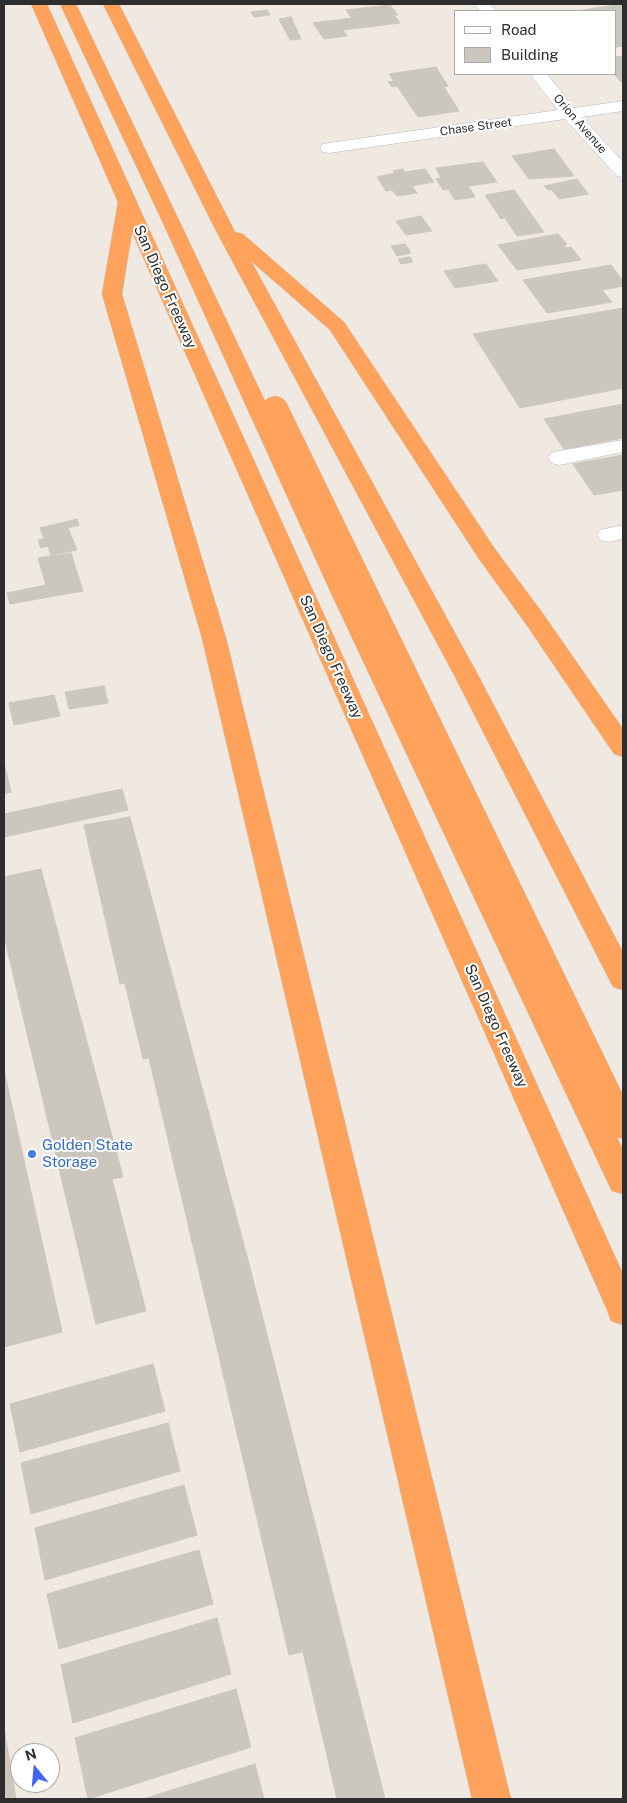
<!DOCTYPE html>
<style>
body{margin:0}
#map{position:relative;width:627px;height:1803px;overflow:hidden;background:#efe9e1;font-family:"Public Sans",sans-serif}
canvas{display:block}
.frame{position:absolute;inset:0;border:5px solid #2e2e2e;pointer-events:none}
.legend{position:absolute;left:454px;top:10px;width:162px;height:65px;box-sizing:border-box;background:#fff;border:1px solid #ababab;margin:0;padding:6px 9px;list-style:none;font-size:15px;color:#2e2e2e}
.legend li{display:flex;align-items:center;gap:10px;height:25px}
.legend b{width:25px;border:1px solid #ababab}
.north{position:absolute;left:10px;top:1743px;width:50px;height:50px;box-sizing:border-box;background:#fff;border:1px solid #ababab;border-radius:50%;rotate:343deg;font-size:14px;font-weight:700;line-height:20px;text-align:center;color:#2e2e2e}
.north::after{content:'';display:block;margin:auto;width:18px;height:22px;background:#4264fb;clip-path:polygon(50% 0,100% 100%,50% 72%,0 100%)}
</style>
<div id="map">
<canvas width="627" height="1803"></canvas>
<div class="frame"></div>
<ul class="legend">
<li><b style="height:6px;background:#fff"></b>Road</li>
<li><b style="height:14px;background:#cbc7bf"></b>Building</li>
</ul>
<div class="north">N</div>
</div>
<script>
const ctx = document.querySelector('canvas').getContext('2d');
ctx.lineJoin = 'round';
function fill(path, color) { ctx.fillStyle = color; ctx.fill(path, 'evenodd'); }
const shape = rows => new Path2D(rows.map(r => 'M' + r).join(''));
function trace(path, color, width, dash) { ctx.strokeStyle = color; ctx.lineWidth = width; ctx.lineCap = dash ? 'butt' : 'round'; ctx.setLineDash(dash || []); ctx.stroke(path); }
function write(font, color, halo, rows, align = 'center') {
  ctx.font = font + ' "Public Sans",sans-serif'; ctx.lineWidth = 4; ctx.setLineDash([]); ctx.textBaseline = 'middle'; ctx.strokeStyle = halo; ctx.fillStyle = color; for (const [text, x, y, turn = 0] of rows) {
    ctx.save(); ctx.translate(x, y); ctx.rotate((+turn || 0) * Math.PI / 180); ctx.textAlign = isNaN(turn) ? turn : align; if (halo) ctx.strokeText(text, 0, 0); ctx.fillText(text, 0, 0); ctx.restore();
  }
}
const building = shape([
 [623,4,623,46,616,47,616,11,576,11,623,4],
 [390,5,398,15,394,15,400,23,343,30,347,36,324,39,313,23,352,18,346,10,390,5],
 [267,10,270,15,254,17,251,12,267,10],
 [291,17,301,39,290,40,279,19,291,17],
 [623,56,623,82,621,82,614,74,616,74,616,57,623,56],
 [436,67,448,86,444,87,459,111,418,117,397,86,392,87,388,82,394,81,389,74,436,67],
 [554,149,574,176,529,179,512,156,554,149],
 [483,162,497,182,468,186,475,197,455,200,448,189,443,190,436,179,441,178,436,168,483,162],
 [403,169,405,172,425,169,434,182,412,186,417,193,397,196,392,190,386,191,377,177,395,173,393,171,403,169],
 [577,179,588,194,559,199,552,190,548,190,544,186,577,179],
 [514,190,544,232,517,236,505,218,501,219,485,195,514,190],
 [421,216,432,231,406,235,396,221,421,216],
 [558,234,567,244,564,245,566,248,571,247,581,260,517,270,498,245,558,234],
 [405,244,411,253,397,256,391,246,405,244],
 [410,257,413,262,401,264,398,259,410,257],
 [486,264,498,281,455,288,444,271,486,264],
 [611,265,623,281,623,286,602,290,612,302,547,313,523,280,611,265],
 [623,308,623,388,520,408,473,334,623,308],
 [623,404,623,438,564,449,544,419,623,404],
 [623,455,623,490,594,495,573,464,623,455],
 [77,519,79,525,68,528,77,550,51,555,48,546,41,548,38,540,44,539,40,528,77,519],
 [71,553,83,591,10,604,7,593,46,585,38,558,71,553],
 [104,686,108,703,69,709,65,692,104,686],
 [54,695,60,716,14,725,9,703,54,695],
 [4,763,11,792,4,794,4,763],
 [122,789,128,810,4,837,4,814,122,789],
 [130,817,249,1264,385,1799,337,1799,303,1652,289,1655,149,1058,143,1059,125,983,120,984,84,825,130,817],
 [41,869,123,1177,112,1179,146,1311,96,1324,4,936,4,877,41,869],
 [4,1070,62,1332,4,1347,4,1070],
 [153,1364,165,1411,20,1452,10,1404,153,1364],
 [168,1423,180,1471,31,1514,21,1463,168,1423],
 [184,1485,197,1535,45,1580,35,1528,184,1485],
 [199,1550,213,1604,59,1649,47,1594,199,1550],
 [217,1618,231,1674,73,1723,61,1665,217,1618],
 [236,1689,251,1747,88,1799,75,1738,236,1689],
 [4,1728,16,1799,4,1799,4,1728],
 [255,1764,264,1799,143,1799,255,1764]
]);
fill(building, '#cbc7bf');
trace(building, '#cbc5ba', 1);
const minor = shape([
 [474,4,490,4,496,11,480,11,474,4],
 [530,74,547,74,574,108,623,101,623,111,582,117,623,162,623,177,617,176,565,119,329,153,323,152,320,148,323,144,329,143,558,110,530,74],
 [623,440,623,452,559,465,551,463,548,458,551,453,559,451,623,440],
 [623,525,623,539,608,542,600,540,597,535,600,530,623,525]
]);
const highway = shape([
 [31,4,47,4,623,1274,623,1325,611,1321,607,1310,132,232,122,294,226,638,511,1799,472,1799,202,638,102,294,118,202,31,4],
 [60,4,76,4,265,401,268,398,275,396,282,398,286,402,623,1095,623,1139,617,1137,623,1149,623,1194,612,1191,607,1181,331,593,162,221,60,4],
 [328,536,372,629,355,593,328,536],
 [103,4,119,4,235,232,243,234,344,322,495,549,544,615,623,729,623,757,614,754,528,627,479,559,330,330,251,261,477,673,623,952,623,990,613,987,453,673,214,227,103,4]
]);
trace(minor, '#b4b7c1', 1);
trace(highway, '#c9c9c9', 1);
fill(minor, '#fff');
fill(highway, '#ffa35c');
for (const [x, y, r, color] of [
 [32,1154,5,"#3f7fe0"]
]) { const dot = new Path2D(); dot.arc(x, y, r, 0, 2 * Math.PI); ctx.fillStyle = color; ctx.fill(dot); trace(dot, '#fff', 2); }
write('12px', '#2e2e2e', '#fff', [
 ["Orion Avenue",580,124,49],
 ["Chase Street",476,127,-8]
]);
write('15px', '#2e2e2e', '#fff', [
 ["San Diego Freeway",165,287,66],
 ["San Diego Freeway",331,657,66],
 ["San Diego Freeway",496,1026,66]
]);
write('15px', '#366cbe', '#fff', [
 ["Golden State",42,1145],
 ["Storage",42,1162]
], 'left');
</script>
